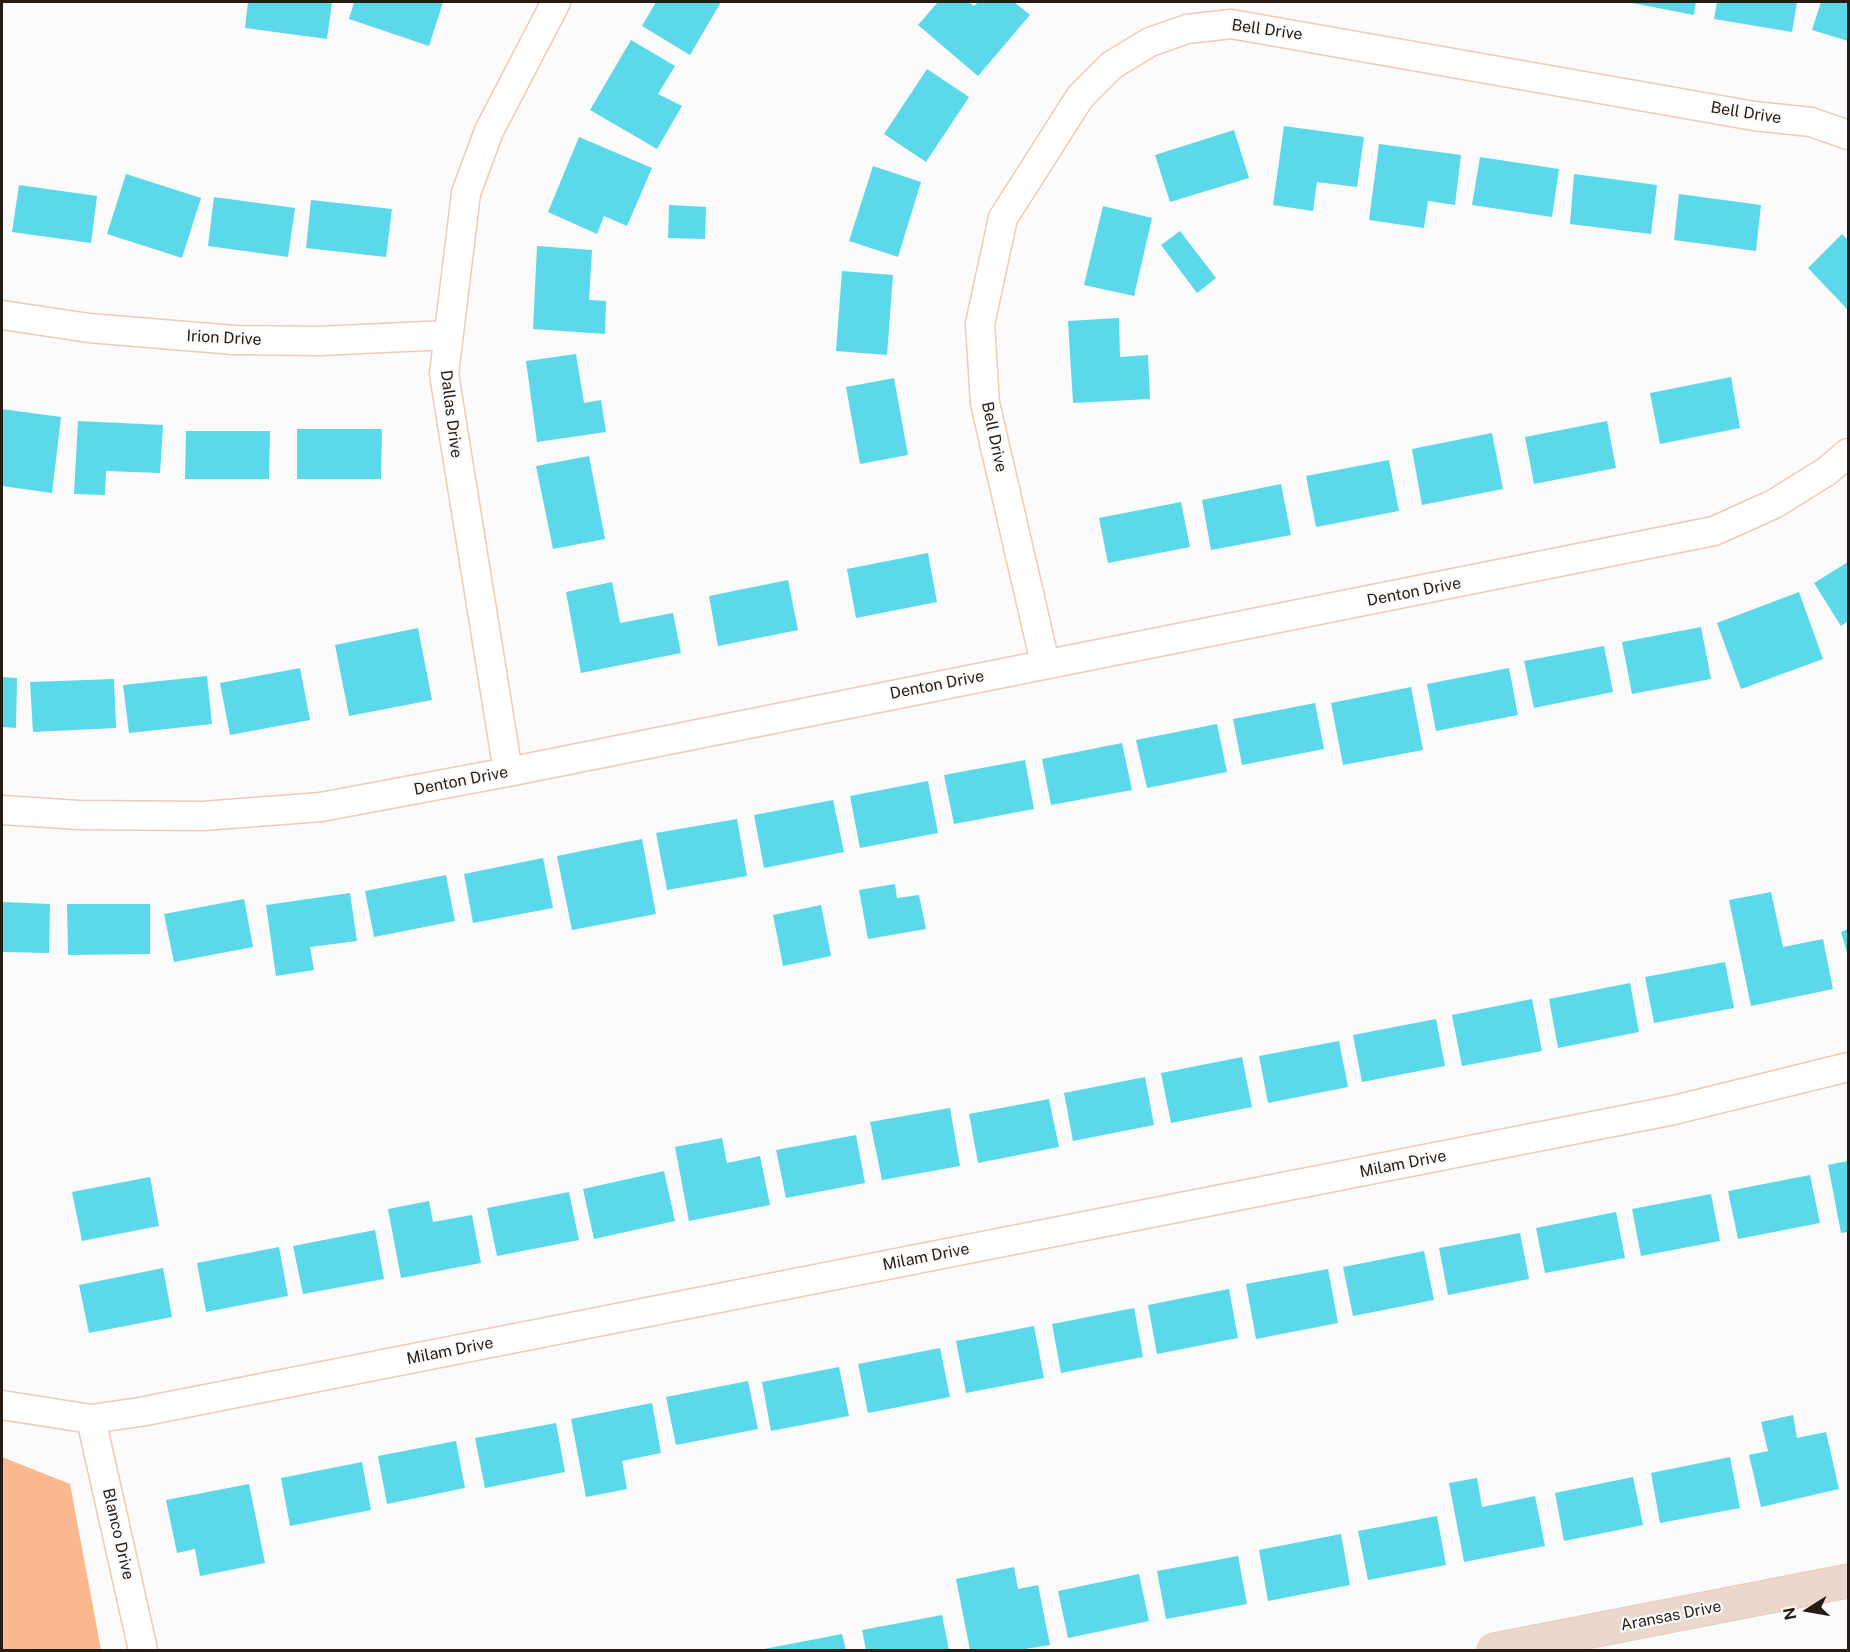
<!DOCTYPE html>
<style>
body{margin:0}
#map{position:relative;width:1850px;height:1652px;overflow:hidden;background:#fbfbfb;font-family:"Public Sans",sans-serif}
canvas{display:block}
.frame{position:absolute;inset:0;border:3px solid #271c14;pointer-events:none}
.north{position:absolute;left:1778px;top:1580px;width:60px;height:60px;-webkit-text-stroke:4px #fbfbfb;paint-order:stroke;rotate:259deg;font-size:16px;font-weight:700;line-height:24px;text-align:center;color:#271c14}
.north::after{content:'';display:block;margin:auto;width:21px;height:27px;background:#271c14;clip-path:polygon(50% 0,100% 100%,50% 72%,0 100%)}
</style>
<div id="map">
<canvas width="1850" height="1652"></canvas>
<div class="frame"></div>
<div class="north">N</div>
</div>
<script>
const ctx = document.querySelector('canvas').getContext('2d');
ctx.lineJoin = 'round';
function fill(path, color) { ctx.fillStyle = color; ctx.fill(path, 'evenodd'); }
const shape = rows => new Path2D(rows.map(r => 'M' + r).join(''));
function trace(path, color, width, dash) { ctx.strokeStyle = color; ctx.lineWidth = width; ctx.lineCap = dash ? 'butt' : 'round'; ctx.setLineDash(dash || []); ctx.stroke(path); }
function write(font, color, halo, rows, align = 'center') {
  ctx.font = font + ' "Public Sans",sans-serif'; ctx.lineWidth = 4.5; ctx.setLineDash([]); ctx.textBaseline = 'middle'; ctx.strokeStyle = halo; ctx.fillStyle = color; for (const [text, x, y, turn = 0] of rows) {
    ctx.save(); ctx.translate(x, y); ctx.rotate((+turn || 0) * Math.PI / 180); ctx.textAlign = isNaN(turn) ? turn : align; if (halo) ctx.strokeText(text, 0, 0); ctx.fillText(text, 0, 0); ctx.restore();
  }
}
fill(shape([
 [2,1457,70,1484,101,1650,2,1650]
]), '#fbb78d');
fill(shape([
 [248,2,332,2,327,39,245,28],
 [354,2,443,2,429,46,349,19],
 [656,2,721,2,690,55,642,26],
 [938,2,969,2,974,6,978,2,1014,2,1030,15,978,76,918,25],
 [1627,2,1696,2,1694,15],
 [1717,2,1797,2,1792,32,1714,19],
 [1821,2,1848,2,1848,41,1812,30],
 [631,40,675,66,658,94,682,106,657,149,590,110],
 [927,69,969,97,926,162,884,134],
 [1284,126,1364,137,1357,187,1317,182,1313,211,1273,205],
 [1234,130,1249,178,1170,202,1155,155],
 [579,137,652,168,627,226,604,216,597,234,548,212],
 [1379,144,1461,155,1455,205,1428,201,1424,228,1369,220],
 [1480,157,1559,169,1552,217,1472,205],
 [873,166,921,182,898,257,849,241],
 [126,174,201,198,182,258,107,234],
 [1574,174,1657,185,1651,234,1570,224],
 [19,185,97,196,91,243,12,232],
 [1679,194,1761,205,1756,251,1674,240],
 [214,197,295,208,288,257,208,246],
 [311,200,392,209,386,257,306,248],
 [669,205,706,207,705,239,668,238],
 [1103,206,1152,218,1134,296,1084,285],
 [1180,231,1216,278,1197,293,1161,245],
 [1842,234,1848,240,1848,310,1808,268],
 [537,246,592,250,589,300,606,301,605,334,533,329],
 [842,271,893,275,887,355,836,351],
 [1119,318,1120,357,1148,355,1150,399,1073,403,1068,321],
 [576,354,584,403,601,400,606,432,537,442,526,361],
 [1731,377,1740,428,1660,444,1650,393],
 [894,378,908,455,860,464,846,387],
 [2,409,61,417,52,493,2,486],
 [78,421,163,425,160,473,106,471,105,495,74,494],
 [1607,421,1616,468,1534,484,1525,437],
 [297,429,382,429,381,479,297,479],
 [186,431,270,431,269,479,185,479],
 [1492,433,1503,489,1422,505,1412,449],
 [589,456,605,539,553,549,536,466],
 [1389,460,1399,511,1316,527,1306,476],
 [1281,484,1291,535,1211,550,1202,500],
 [1181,502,1190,547,1108,563,1099,518],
 [928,553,937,602,856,618,847,569],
 [1848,562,1848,621,1841,626,1814,583],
 [788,580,798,630,718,646,709,596],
 [612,582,620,623,673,613,681,653,581,673,566,592],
 [1799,592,1823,659,1741,689,1717,623],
 [1701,627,1711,679,1632,694,1622,642],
 [418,628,432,700,349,716,335,645],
 [1604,646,1613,692,1534,708,1524,661],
 [300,668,310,720,230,735,220,683],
 [1509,668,1518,715,1436,731,1427,684],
 [207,676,212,724,129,733,123,685],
 [2,677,17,678,16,728,2,727],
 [114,679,116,728,33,732,30,682],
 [1411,687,1423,750,1343,765,1331,703],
 [1315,703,1324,749,1242,765,1233,719],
 [1217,724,1227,772,1147,788,1136,740],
 [1122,743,1132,790,1051,805,1042,759],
 [1025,760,1034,809,954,824,944,775],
 [928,781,938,833,860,848,850,796],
 [833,800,844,852,764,868,754,815],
 [737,819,747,876,667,890,656,833],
 [642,839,656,914,572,930,557,856],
 [543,858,553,908,473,923,464,874],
 [446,875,455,921,374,937,365,891],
 [895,884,897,898,919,895,926,929,868,939,859,890],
 [1771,892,1783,947,1823,939,1833,989,1751,1006,1729,900],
 [350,893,357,941,310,947,314,970,276,976,266,905],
 [244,899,253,947,174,962,164,914],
 [2,902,50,904,49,953,2,952],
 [67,904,150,904,150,954,68,955],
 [821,905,831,956,783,966,773,915],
 [1848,929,1848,956,1841,932],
 [1725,962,1734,1008,1654,1023,1645,977],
 [1630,983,1639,1032,1558,1048,1549,999],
 [1532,999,1542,1051,1462,1066,1452,1015],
 [1436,1019,1445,1066,1362,1082,1353,1035],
 [1339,1041,1348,1087,1268,1103,1259,1056],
 [1242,1057,1252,1107,1171,1123,1161,1073],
 [1145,1077,1154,1125,1073,1141,1064,1093],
 [1049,1099,1059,1147,978,1163,969,1114],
 [950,1108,960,1166,882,1180,870,1122],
 [856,1135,865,1183,786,1198,776,1150],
 [722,1138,727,1163,760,1156,770,1205,689,1221,675,1147],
 [1848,1161,1848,1232,1841,1233,1828,1165],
 [664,1171,675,1221,594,1239,583,1189],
 [1810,1175,1820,1223,1738,1239,1728,1191],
 [150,1177,159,1226,82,1241,72,1192],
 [569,1192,579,1240,497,1256,487,1208],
 [1711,1194,1720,1241,1641,1256,1632,1209],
 [429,1201,433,1222,472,1215,481,1263,401,1278,388,1209],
 [1616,1212,1625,1258,1545,1273,1536,1228],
 [375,1230,384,1279,303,1294,293,1246],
 [1520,1233,1529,1279,1448,1295,1439,1248],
 [279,1247,288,1296,206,1312,197,1263],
 [1424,1251,1434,1300,1353,1316,1343,1267],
 [163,1268,172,1317,89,1333,79,1285],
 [1328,1269,1338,1323,1256,1339,1246,1284],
 [1229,1289,1238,1338,1157,1354,1148,1305],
 [1134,1308,1143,1357,1061,1373,1052,1324],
 [1034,1326,1044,1378,966,1393,956,1341],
 [940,1348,950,1397,868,1413,858,1364],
 [839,1367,849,1416,771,1431,762,1382],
 [748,1381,758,1429,676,1445,666,1397],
 [652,1403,661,1453,622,1461,627,1489,586,1497,571,1419],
 [1793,1415,1797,1438,1826,1432,1839,1489,1761,1507,1749,1455,1768,1451,1761,1422],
 [556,1423,565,1472,485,1488,475,1438],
 [456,1441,465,1488,387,1504,378,1456],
 [1730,1457,1740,1508,1660,1523,1651,1473],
 [362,1462,371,1510,290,1526,281,1478],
 [1633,1477,1643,1525,1564,1541,1555,1493],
 [1477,1478,1482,1507,1535,1496,1545,1546,1464,1562,1449,1483],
 [249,1484,265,1563,200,1576,195,1549,177,1553,166,1500],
 [1437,1516,1446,1565,1368,1580,1358,1531],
 [1341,1534,1350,1585,1268,1601,1259,1550],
 [1238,1556,1247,1604,1166,1619,1157,1571],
 [1014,1567,1018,1589,1038,1585,1050,1645,1019,1650,970,1650,956,1579],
 [1139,1574,1149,1621,1068,1638,1058,1591],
 [942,1615,949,1650,866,1650,862,1630],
 [842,1634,846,1650,764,1650,764,1649]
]), '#5bd8ea');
const street = shape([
 [2,315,89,328,234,340,319,341,448,335],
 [1045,663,985,403,980,324,1003,218,1080,97,1112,65,1150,42,1187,29,1231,24,1754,116,1811,122,1848,135],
 [508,772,444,374,466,193,489,131,556,2],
 [2,810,79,815,203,816,321,807,508,772,1714,531,1774,504,1827,471,1848,453],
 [2,1405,91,1419,140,1412,1674,1110,1848,1067],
 [91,1419,143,1650]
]);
const secondary = shape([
 [1494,1650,1848,1581]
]);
trace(street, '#eccbb7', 31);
trace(secondary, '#eccbb7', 35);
trace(street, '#fff', 28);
trace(secondary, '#ebd7cb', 33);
write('16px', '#271c14', '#fbfbfb', [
 ["Bell Drive",1267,30,8],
 ["Bell Drive",1746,113,9],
 ["Irion Drive",224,338,3],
 ["Dallas Drive",451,414,83],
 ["Bell Drive",994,437,78],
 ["Denton Drive",1414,592,-11],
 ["Denton Drive",937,685,-11],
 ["Denton Drive",461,781,-11],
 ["Milam Drive",1403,1164,-11],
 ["Milam Drive",926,1257,-11],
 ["Milam Drive",450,1351,-11],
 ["Blanco Drive",118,1534,77],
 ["Aransas Drive",1671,1616,-11]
]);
</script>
